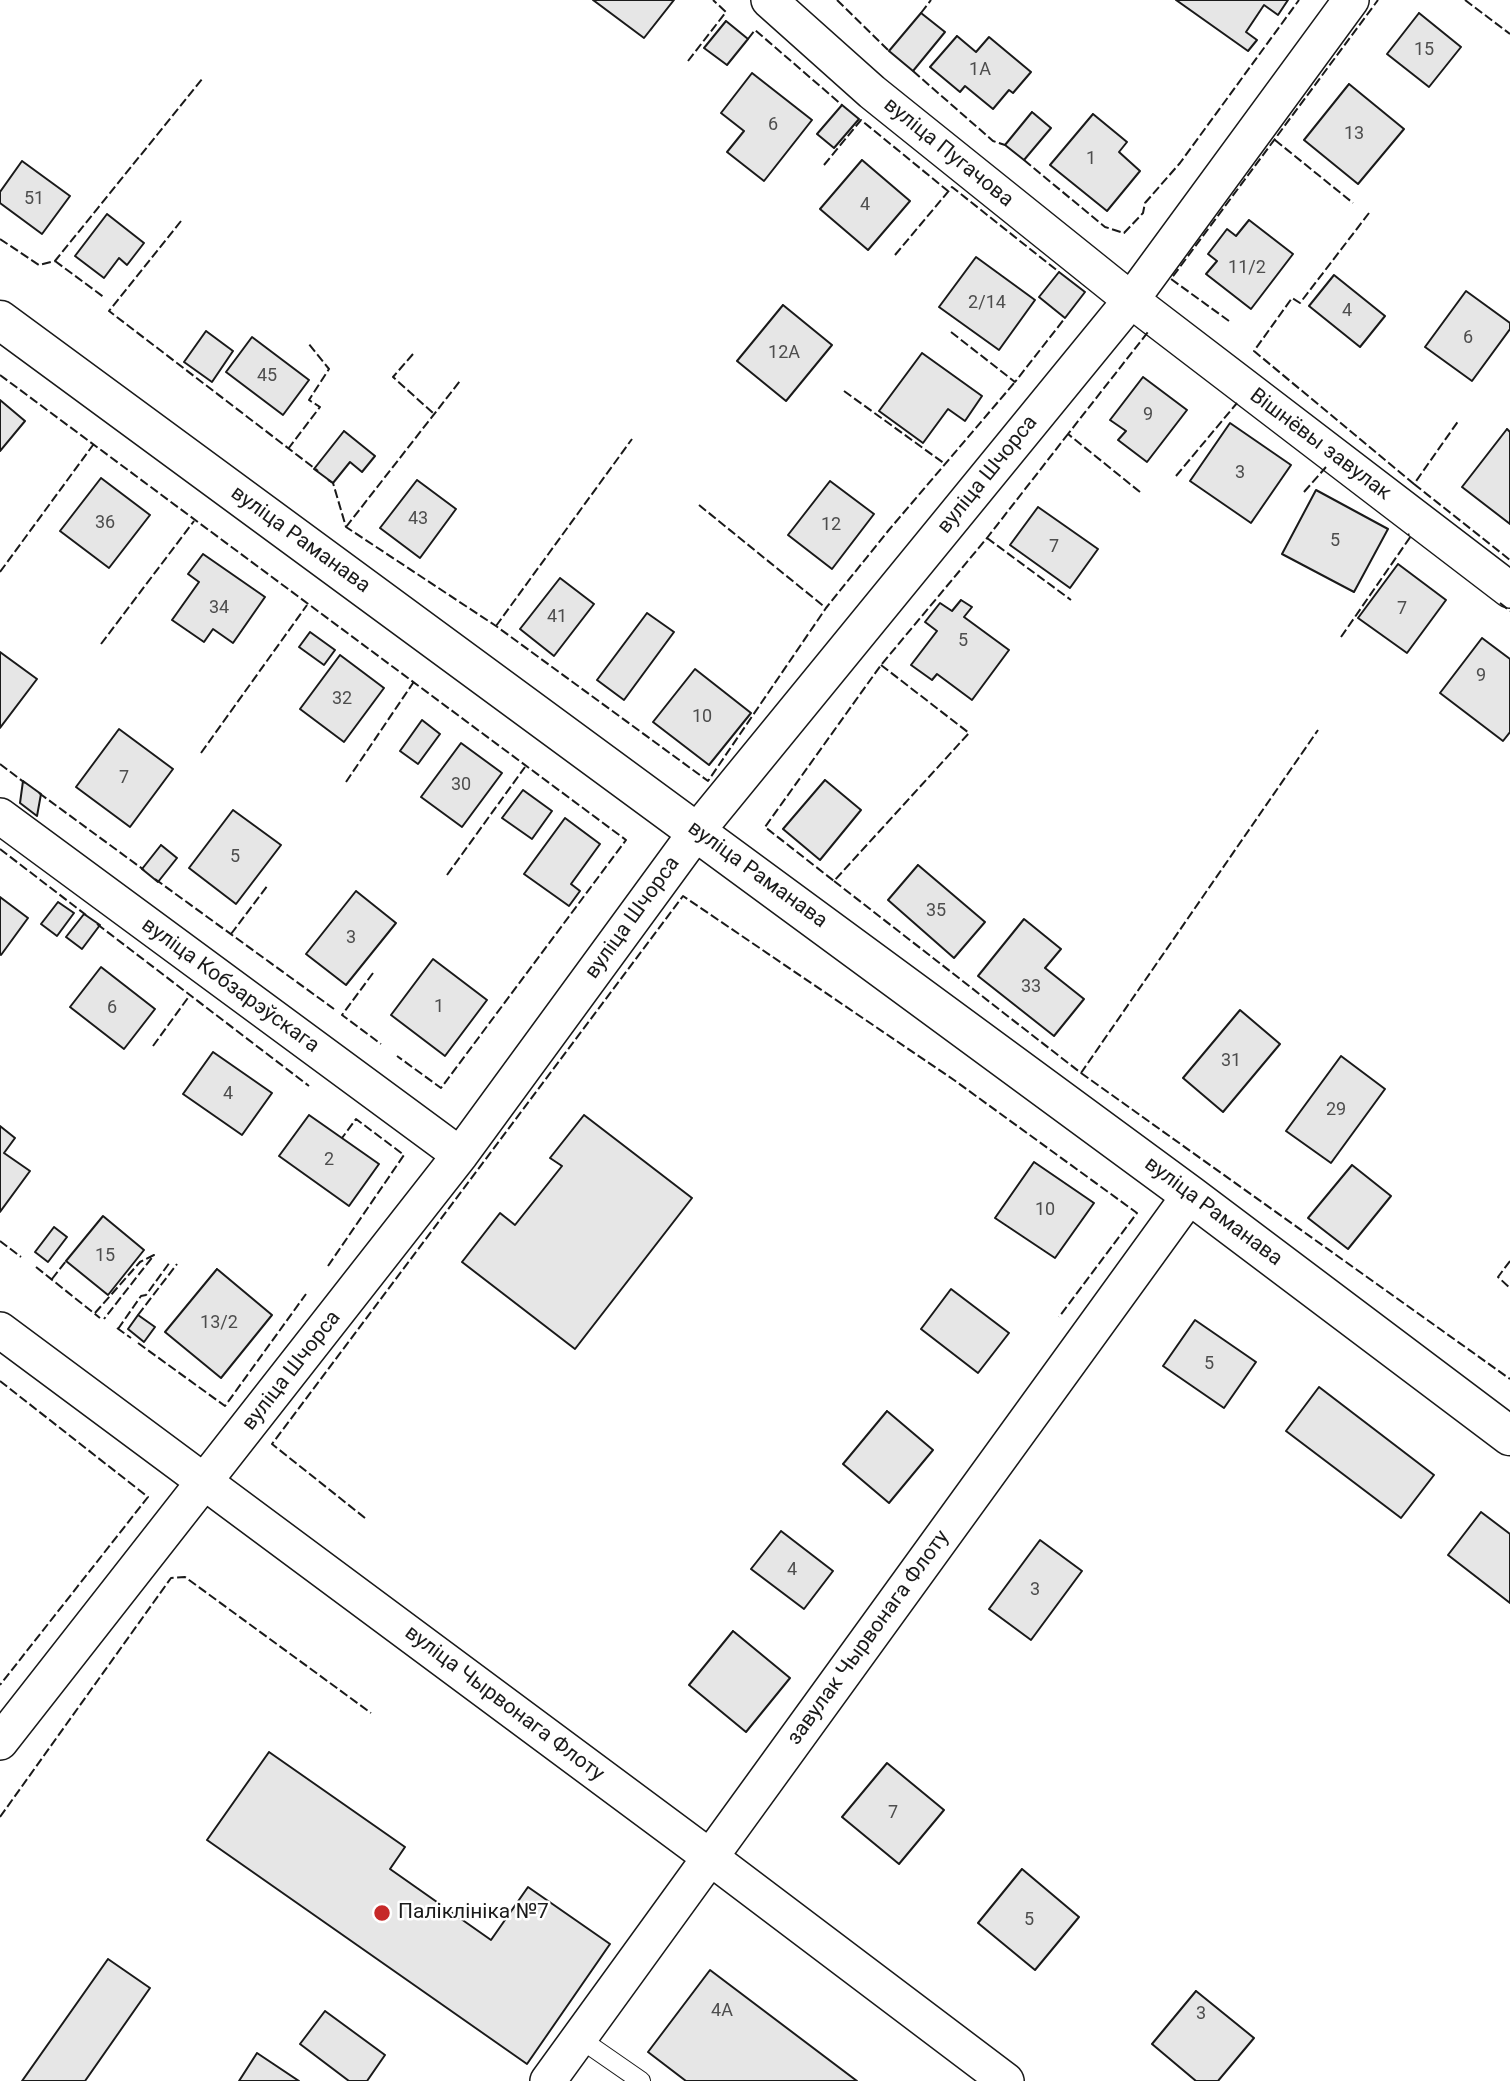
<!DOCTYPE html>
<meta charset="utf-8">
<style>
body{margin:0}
canvas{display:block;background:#fff}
</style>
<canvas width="1510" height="2081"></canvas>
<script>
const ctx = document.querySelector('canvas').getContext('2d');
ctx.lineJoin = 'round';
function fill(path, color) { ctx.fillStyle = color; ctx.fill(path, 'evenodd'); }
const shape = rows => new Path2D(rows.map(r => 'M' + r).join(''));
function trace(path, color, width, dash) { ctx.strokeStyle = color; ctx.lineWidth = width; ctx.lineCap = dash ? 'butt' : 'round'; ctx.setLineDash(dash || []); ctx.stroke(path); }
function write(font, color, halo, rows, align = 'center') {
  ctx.font = font + ' Roboto,sans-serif'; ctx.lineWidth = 5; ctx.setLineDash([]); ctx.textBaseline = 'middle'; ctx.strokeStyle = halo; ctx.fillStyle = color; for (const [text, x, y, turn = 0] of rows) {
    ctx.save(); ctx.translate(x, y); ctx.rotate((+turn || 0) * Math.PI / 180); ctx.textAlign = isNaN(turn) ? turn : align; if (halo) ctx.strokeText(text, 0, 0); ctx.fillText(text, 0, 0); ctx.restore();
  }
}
const building = shape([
 [593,0,674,0,644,38,593,0],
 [1176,0,1288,0,1278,15,1264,5,1246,32,1257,40,1248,51,1176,0],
 [921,13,945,32,913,71,889,51,921,13],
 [1419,13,1461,47,1429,87,1387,54,1419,13],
 [726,21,748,39,727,65,704,48,726,21],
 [957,36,976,52,989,37,1031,72,1013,93,1009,90,993,109,965,86,960,92,930,67,957,36],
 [752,73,812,120,764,181,727,152,744,131,721,113,752,73],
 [1349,84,1404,129,1358,184,1304,140,1349,84],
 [842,105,859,119,834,148,817,134,842,105],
 [1032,112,1051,128,1024,160,1005,145,1032,112],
 [1093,114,1127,142,1119,152,1140,171,1107,211,1050,165,1093,114],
 [862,160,910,201,868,250,820,209,862,160],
 [22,161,70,196,42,234,0,203,0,192,22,161],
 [107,214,144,243,127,265,119,258,104,278,75,256,107,214],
 [1249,220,1293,254,1251,309,1206,274,1217,261,1208,254,1227,229,1236,236,1249,220],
 [976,257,1035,300,999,350,939,307,976,257],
 [1059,272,1085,292,1065,318,1039,297,1059,272],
 [1334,275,1385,316,1360,347,1309,306,1334,275],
 [1466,291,1510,323,1510,329,1472,381,1425,347,1466,291],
 [783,305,832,345,786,401,737,361,783,305],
 [206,331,233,351,212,382,184,362,206,331],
 [252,337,309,380,283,415,226,372,252,337],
 [922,353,982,396,965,421,948,409,923,443,879,411,922,353],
 [1143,377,1187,410,1147,462,1118,440,1126,431,1110,420,1143,377],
 [0,400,25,421,0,451,0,400],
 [1230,423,1291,465,1251,523,1190,481,1230,423],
 [1507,429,1510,432,1510,524,1462,487,1507,429],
 [344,431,375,456,362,472,350,462,333,483,314,469,344,431],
 [101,478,150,515,109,568,60,531,101,478],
 [417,480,456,509,420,558,380,528,417,480],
 [830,481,874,514,832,569,788,535,830,481],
 [1316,490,1388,529,1354,592,1282,554,1316,490],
 [1038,507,1098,549,1070,588,1010,545,1038,507],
 [203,554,265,597,233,643,213,629,204,642,172,620,199,582,188,574,203,554],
 [1398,564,1446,600,1407,653,1358,618,1398,564],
 [560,578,594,604,554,656,520,629,560,578],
 [961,600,972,607,964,617,1009,650,972,700,937,674,932,680,911,665,937,631,925,622,940,603,952,611,961,600],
 [647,613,674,632,624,700,597,680,647,613],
 [310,632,335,650,324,665,299,647,310,632],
 [1482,638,1510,659,1510,732,1503,741,1440,693,1482,638],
 [0,652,37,679,0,728,0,652],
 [340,655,384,688,344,742,300,709,340,655],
 [695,669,751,713,709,765,653,722,695,669],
 [422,720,440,734,418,764,400,751,422,720],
 [119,729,173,769,130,827,76,787,119,729],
 [461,743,502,773,462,827,421,797,461,743],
 [825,780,861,810,820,860,783,829,825,780],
 [23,781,41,794,37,816,20,803,23,781],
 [523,790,552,811,532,839,502,818,523,790],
 [233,810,281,845,236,904,189,868,233,810],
 [565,818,600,844,571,884,580,891,569,906,524,874,565,818],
 [161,845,177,858,158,882,142,869,161,845],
 [918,865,985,922,954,958,888,900,918,865],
 [356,891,396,923,346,985,306,954,356,891],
 [0,897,28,918,1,955,0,954,0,897],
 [58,902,74,913,57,936,41,924,58,902],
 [84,914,100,925,82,949,66,937,84,914],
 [1024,919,1061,949,1045,968,1084,999,1054,1036,978,976,1024,919],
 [433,959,487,1000,445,1056,391,1015,433,959],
 [101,967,155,1009,124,1049,70,1007,101,967],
 [1240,1010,1280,1044,1223,1112,1183,1078,1240,1010],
 [213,1052,272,1093,242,1135,183,1094,213,1052],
 [1341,1056,1385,1089,1331,1163,1286,1131,1341,1056],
 [309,1115,379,1164,349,1206,279,1156,309,1115],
 [584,1115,692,1198,575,1349,462,1262,500,1213,515,1225,562,1166,550,1158,584,1115],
 [0,1126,15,1138,4,1153,30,1171,0,1212,0,1126],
 [1034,1162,1094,1203,1055,1258,995,1218,1034,1162],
 [1352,1165,1391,1196,1348,1249,1308,1218,1352,1165],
 [103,1216,144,1250,108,1295,66,1261,103,1216],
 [54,1227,67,1237,48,1262,35,1252,54,1227],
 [217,1269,272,1315,221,1378,165,1332,217,1269],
 [951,1289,1009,1333,978,1373,921,1329,951,1289],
 [138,1315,155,1327,144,1342,128,1329,138,1315],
 [1195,1320,1256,1362,1224,1408,1163,1366,1195,1320],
 [1319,1387,1434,1475,1401,1518,1286,1431,1319,1387],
 [887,1411,933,1450,889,1503,843,1464,887,1411],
 [1481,1512,1510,1534,1510,1603,1448,1555,1481,1512],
 [781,1531,833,1571,804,1609,751,1569,781,1531],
 [1040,1540,1082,1571,1031,1640,989,1609,1040,1540],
 [733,1631,790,1678,746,1732,689,1685,733,1631],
 [269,1752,405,1847,390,1869,491,1940,528,1887,610,1944,527,2064,207,1840,269,1752],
 [887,1763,944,1810,899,1864,842,1817,887,1763],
 [1022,1869,1079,1917,1035,1970,978,1923,1022,1869],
 [108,1959,150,1988,85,2081,22,2081,108,1959],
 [710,1970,857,2081,686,2081,648,2052,710,1970],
 [1196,1991,1254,2038,1218,2081,1196,2081,1152,2044,1196,1991],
 [325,2011,385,2055,367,2081,349,2081,300,2044,325,2011],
 [257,2053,299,2081,239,2081,257,2053]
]);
fill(building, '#e6e6e6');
trace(building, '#1a1a1a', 2);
const lane = shape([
 [579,2038,641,2081]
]);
const street = shape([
 [769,0,872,92,1131,300,1510,590],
 [0,816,460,1155],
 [0,1330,711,1858,1006,2081],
 [0,1742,460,1155,697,831,1131,300,1351,0],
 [548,2081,1190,1195]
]);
const secondary = shape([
 [0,320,1190,1195,1510,1436]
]);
trace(lane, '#1a1a1a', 20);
trace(street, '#1a1a1a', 38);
trace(secondary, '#1a1a1a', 41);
trace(lane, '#fff', 18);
trace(street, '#fff', 35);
trace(secondary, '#fff', 38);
trace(shape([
 [837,0,889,51],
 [1465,0,1510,34],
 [921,13,931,0],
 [748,39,755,30,842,105],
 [688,61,726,12,713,0],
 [913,71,993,141,1005,145],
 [1275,140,1353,203],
 [1024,160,1105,227,1124,233,1143,213,1145,203,1180,163,1299,0],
 [824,165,861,120,948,191],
 [1369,213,1300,303,1292,298,1254,351,1414,484,1459,420],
 [181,221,109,311,318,471],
 [0,239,39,265,55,261,203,78],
 [895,255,952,187,1059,272],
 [55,261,105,298],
 [1229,321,1171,279,1378,0],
 [951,332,1015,382,1065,318],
 [413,354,393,377,433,413],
 [0,375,626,840,441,1088,397,1056],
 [844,391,945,464],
 [288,449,320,407,309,400,329,369,308,343],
 [1176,476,1237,403],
 [328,480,333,483,346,527,496,626,708,781,826,608,888,531,1015,382],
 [1414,484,1510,560],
 [1140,492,1068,434,1148,332],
 [1304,492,1326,467],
 [699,505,826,608],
 [346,527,460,381],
 [987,538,1071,600],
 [0,572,93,445],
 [1500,603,1510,611],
 [496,626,632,439],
 [1341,637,1411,536,1408,534],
 [101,644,194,521],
 [881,665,969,733,834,881,765,827,881,665,987,538,1068,434],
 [201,753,307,605],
 [0,764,25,783],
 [346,782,413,683],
 [39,793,144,870],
 [0,849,86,915],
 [447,875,525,767],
 [155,879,334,1009],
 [834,881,1081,1073,1318,730],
 [97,924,309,1086],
 [231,934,268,885],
 [373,973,342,1015,381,1044],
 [153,1046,190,995],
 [1081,1073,1510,1379],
 [0,1241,21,1257],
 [1510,1261,1498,1277,1510,1288],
 [328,1266,404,1155,356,1119,342,1138],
 [36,1267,100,1318],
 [52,1279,66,1261],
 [95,1313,140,1262,154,1255,104,1319],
 [138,1315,177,1264],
 [117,1328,131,1338],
 [118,1329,141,1296,146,1295,170,1262],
 [138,1343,225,1406,306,1294],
 [0,1381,148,1497,0,1685],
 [365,1518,272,1444,683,896,954,1080,1137,1213,1059,1317],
 [0,1817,171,1578,185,1577,371,1713]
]), '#1a1a1a', 2, [9, 3.5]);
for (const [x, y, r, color] of [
 [382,1913,9,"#c62828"]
]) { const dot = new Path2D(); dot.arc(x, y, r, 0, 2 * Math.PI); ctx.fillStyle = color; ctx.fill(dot); trace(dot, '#fff', 2.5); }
write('18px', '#4d4d4d', null, [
 ["15",1424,50],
 ["1А",980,70],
 ["6",773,125],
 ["13",1354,134],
 ["1",1091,159],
 ["51",34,199],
 ["4",865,205],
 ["11/2",1247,268],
 ["2/14",987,303],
 ["4",1347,311],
 ["6",1468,338],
 ["12А",784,353],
 ["45",267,376],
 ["9",1148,415],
 ["3",1240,473],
 ["43",418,519],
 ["36",105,523],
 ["12",831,525],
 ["5",1335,541],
 ["7",1054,547],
 ["34",219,608],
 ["7",1402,609],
 ["41",557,617],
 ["5",963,641],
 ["9",1481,676],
 ["32",342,699],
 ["10",702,717],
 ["7",124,778],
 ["30",461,785],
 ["5",235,857],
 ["35",936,911],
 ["3",351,938],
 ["33",1031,987],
 ["1",439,1007],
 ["6",112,1008],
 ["31",1231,1061],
 ["4",228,1094],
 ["29",1336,1110],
 ["2",329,1160],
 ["10",1045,1210],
 ["15",105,1256],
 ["13/2",219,1323],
 ["5",1209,1364],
 ["4",792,1570],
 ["3",1035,1590],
 ["7",893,1813],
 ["5",1029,1920],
 ["4А",722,2011],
 ["3",1201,2014]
]);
write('21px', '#1a1a1a', '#fff', [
 ["вуліца Пугачова",948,153,39],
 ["Вішнёвы завулак",1320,445,37],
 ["вуліца Шчорса",988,475,-51],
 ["вуліца Раманава",300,540,36],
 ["вуліца Раманава",757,875,36],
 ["вуліца Шчорса",633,918,-54],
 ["вуліца Кобзарэўскага",230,986,36],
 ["вуліца Раманава",1213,1212,37],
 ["вуліца Шчорса",292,1371,-52],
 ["завулак Чырвонага Флоту",869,1638,-54],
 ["вуліца Чырвонага Флоту",504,1704,37]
]);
write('21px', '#1a1a1a', '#fff', [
 ["Паліклініка №7",398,1913]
], 'left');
</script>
